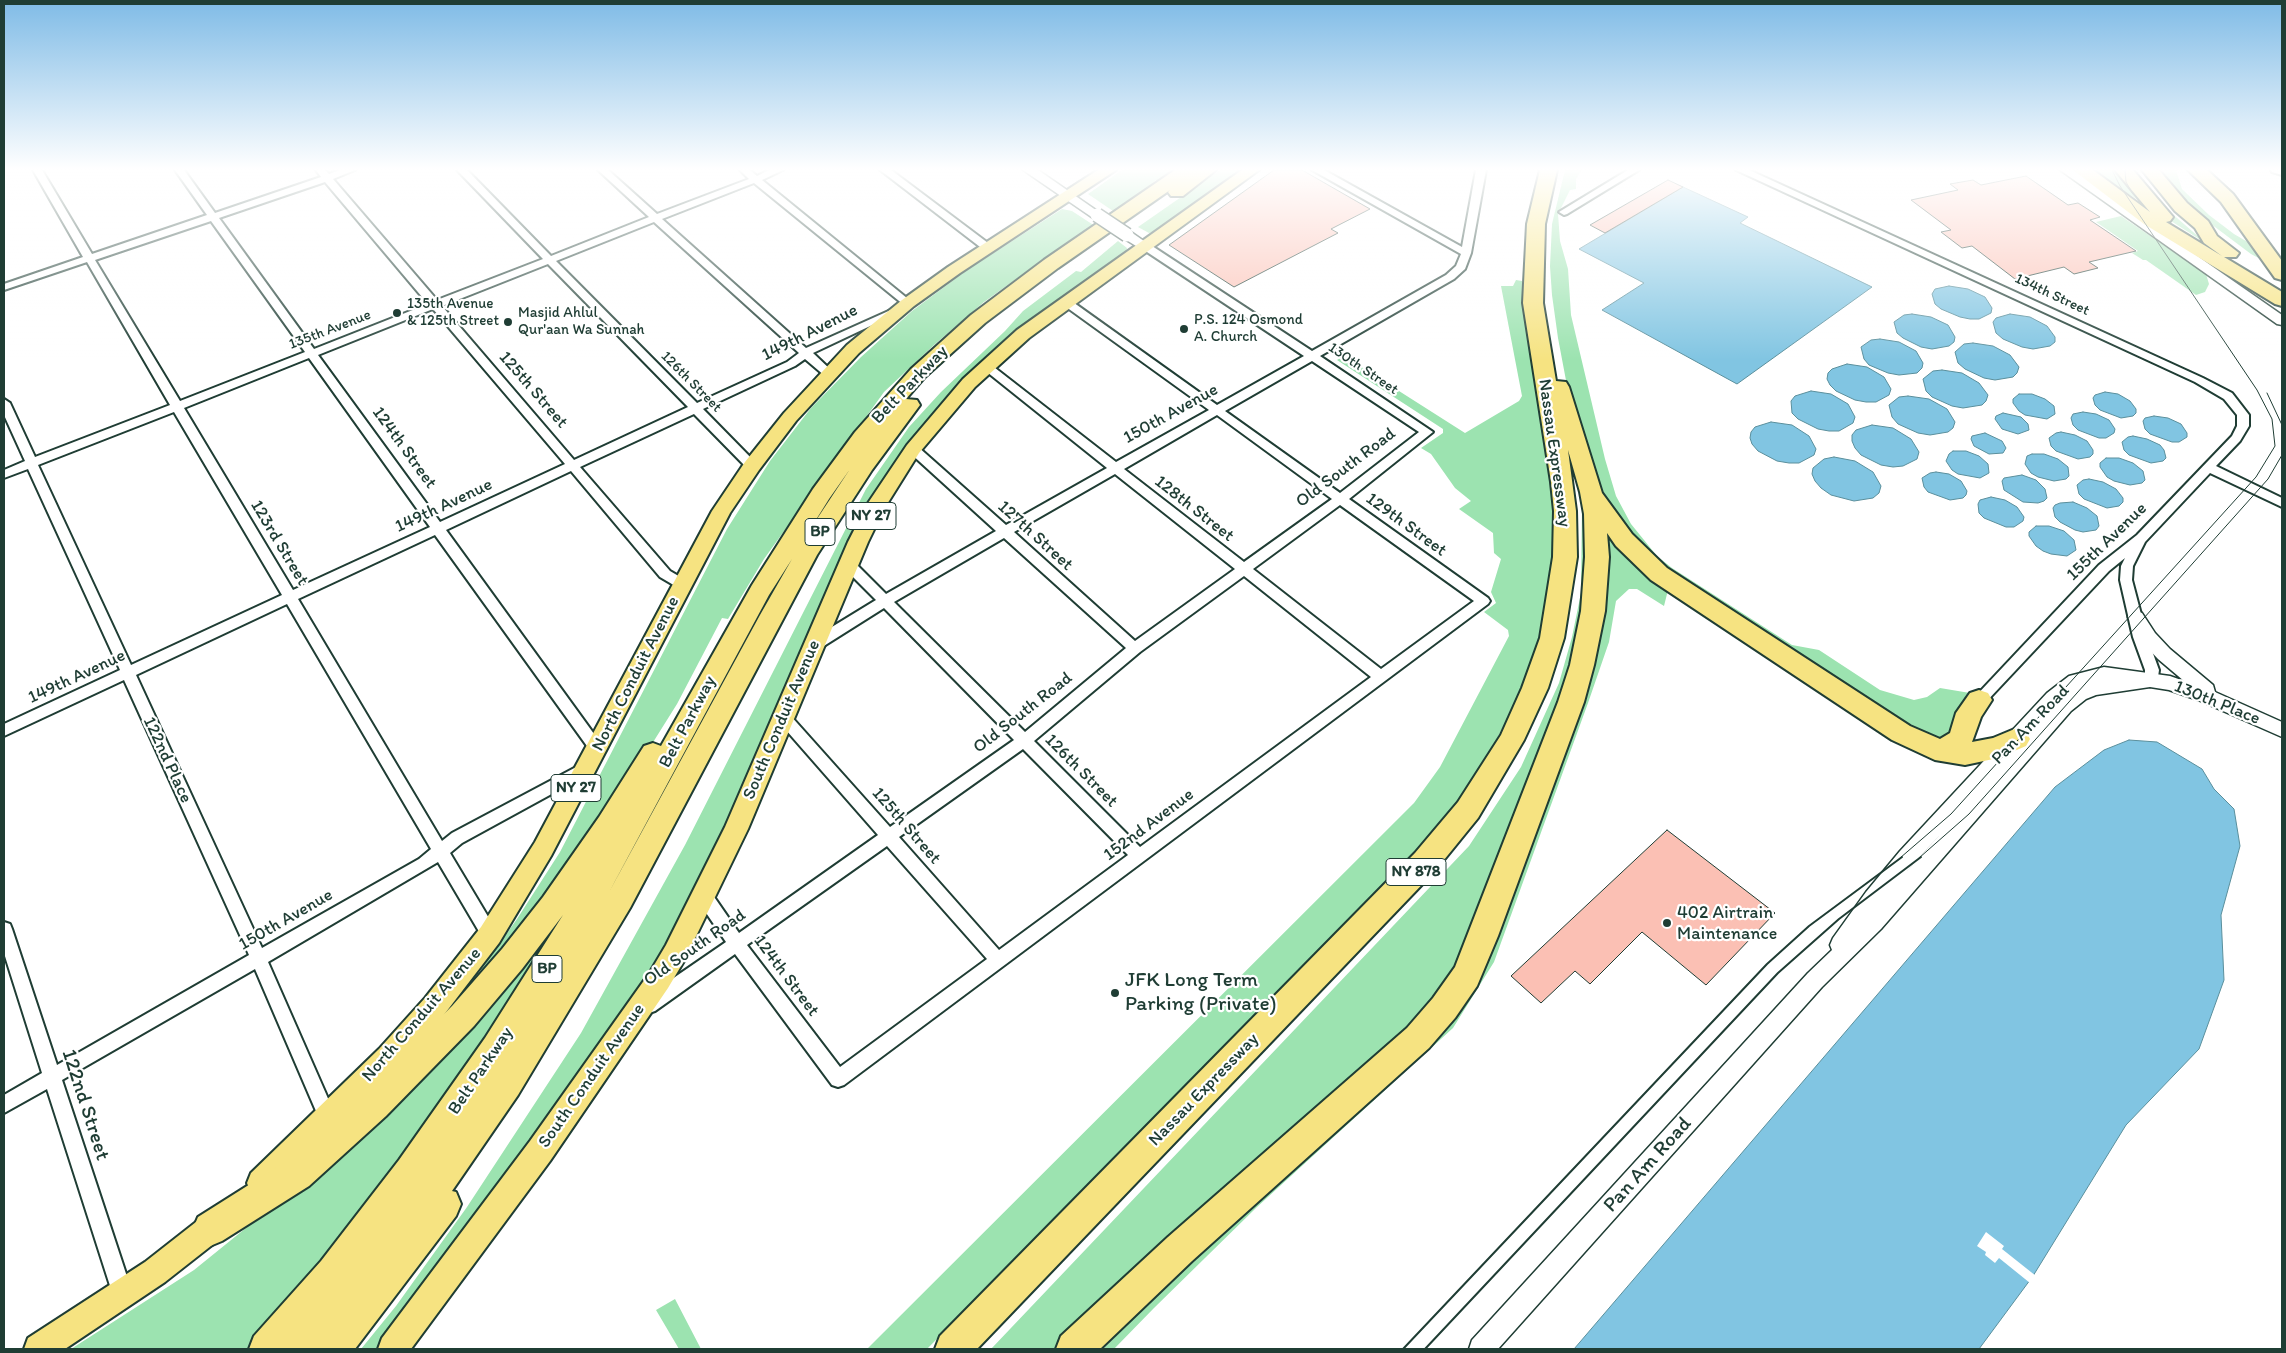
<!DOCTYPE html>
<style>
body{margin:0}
#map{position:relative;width:2286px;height:1353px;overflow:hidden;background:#fff;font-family:Itim,sans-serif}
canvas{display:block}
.frame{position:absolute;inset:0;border:5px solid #1f3d34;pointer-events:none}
</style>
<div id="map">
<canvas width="2286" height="1353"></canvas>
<div class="frame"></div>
</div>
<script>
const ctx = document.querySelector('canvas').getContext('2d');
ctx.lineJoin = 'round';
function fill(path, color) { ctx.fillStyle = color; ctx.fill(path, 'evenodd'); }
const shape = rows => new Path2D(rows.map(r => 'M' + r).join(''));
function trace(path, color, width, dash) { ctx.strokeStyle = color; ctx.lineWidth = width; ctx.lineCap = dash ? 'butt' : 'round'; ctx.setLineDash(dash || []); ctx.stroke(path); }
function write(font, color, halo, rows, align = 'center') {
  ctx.font = font + ' Itim,sans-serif'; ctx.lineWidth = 4.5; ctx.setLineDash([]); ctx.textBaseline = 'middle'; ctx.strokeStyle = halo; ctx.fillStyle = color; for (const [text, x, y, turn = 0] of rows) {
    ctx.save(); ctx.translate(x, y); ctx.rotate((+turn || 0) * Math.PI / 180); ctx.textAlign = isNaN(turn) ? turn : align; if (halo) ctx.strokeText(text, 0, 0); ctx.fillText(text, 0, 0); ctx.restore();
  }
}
fill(shape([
 [1122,170,1174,170,1160,180,1156,180,1116,213,1088,194],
 [1220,170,1243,170,1156,231,1149,233,1138,227],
 [1565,170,1582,170,1576,179,1576,189,1570,190,1558,214,1560,241,1568,269,1571,315,1605,459,1616,496,1631,524,1657,556,1672,568,1792,645,1819,650,1880,690,1914,700,1927,697,1940,688,1976,694,1947,739,1932,739,1911,731,1669,573,1624,531,1596,484,1568,391,1558,338,1552,295,1550,266,1552,224],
 [2091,170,2131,170,2162,205,2207,244],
 [2158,170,2176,170,2182,189,2209,215,2234,234,2282,262,2282,273,2264,263,2266,262,2251,254,2191,209],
 [1062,209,1072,211,1095,226,1055,251,984,302,934,345,884,392,764,559,728,619,722,618,677,704,578,862,385,1085,473,981,517,919,560,852,727,529,770,461,811,408,861,357,912,311,967,270],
 [2121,216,2206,274,2209,284,2205,292,2196,295,2146,260,2143,260,2132,253,2138,251,2096,222],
 [1118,241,1127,248,1126,252,1028,322,991,353,949,393,920,428,876,490,850,539,716,859,652,976,482,1212,379,1349,361,1349,396,1306,467,1207,581,1033,685,845,866,489,909,427,941,392,1005,331,1023,311,1076,271,1081,272],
 [1516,280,1522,281,1554,505,1555,575,1545,621,1527,681,1484,764,1440,826,1392,878,927,1349,867,1349,1414,803,1440,767,1509,636,1508,630,1484,612,1496,603,1491,592,1501,559,1494,553,1493,533,1459,509,1471,501,1455,488,1431,454,1421,448,1443,433,1443,429,1337,360,1344,356,1465,433,1519,401,1522,396,1501,286,1513,286],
 [1573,455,1591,506,1584,640,1448,997,1113,1296,1061,1349,991,1349,1469,846,1521,767,1559,683,1572,637,1581,593,1582,506],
 [1604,518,1668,590,1664,606,1637,589,1629,589,1616,601,1609,642,1588,703,1494,962,1453,1028,1257,1207,1154,1308,1114,1349,1103,1349,1204,1247,1426,1043,1585,690],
 [585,889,462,1083,280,1315,248,1349,71,1349,194,1270,314,1173],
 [675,1299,701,1349,679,1349,656,1310]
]), '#9ce3b0');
const water = shape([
 [1683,187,1748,217,1740,223,1872,287,1737,384,1602,310,1644,283,1579,249,1683,187],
 [1949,286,1968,289,1985,297,1992,308,1991,313,1979,319,1970,319,1960,317,1941,309,1935,304,1932,294,1935,289,1949,286],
 [1912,314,1931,317,1948,325,1955,337,1954,342,1949,346,1932,349,1921,347,1903,338,1897,333,1894,322,1904,315,1912,314],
 [2010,314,2030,317,2047,326,2055,337,2055,342,2050,346,2033,349,2022,347,2003,339,1996,333,1993,322,1996,318,2010,314],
 [1880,339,1899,342,1916,351,1923,363,1922,368,1917,373,1899,375,1888,373,1869,365,1864,359,1861,347,1871,340,1880,339],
 [1973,343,1993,346,2010,355,2019,367,2017,373,2013,377,1995,380,1984,378,1965,369,1958,363,1955,352,1964,344,1973,343],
 [1847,364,1867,367,1884,377,1891,389,1889,395,1876,402,1866,402,1855,400,1836,391,1830,385,1827,379,1828,373,1832,369,1847,364],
 [1942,370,1962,373,1979,383,1988,395,1986,401,1982,405,1963,408,1952,406,1932,397,1926,391,1923,379,1933,371,1942,370],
 [1811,391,1831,394,1848,404,1855,417,1853,423,1839,431,1829,431,1818,429,1798,419,1792,413,1791,401,1795,396,1811,391],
 [2105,392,2118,394,2130,401,2136,409,2136,413,2133,416,2121,418,2100,410,2095,405,2093,398,2095,395,2105,392],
 [2019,394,2032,394,2045,399,2054,406,2055,414,2047,419,2025,415,2019,411,2013,403,2013,399,2019,394],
 [1908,396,1929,399,1947,409,1955,422,1953,428,1948,432,1930,435,1918,433,1898,424,1892,417,1889,405,1899,397,1908,396],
 [2083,412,2096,414,2109,420,2115,429,2114,433,2106,438,2099,438,2078,430,2073,425,2071,418,2073,414,2083,412],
 [2003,413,2021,417,2028,424,2029,430,2018,434,2002,429,1995,419,1996,416,2003,413],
 [2154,416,2168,418,2181,424,2187,433,2187,437,2179,442,2172,442,2150,434,2145,429,2143,421,2145,418,2154,416],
 [1771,422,1792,425,1809,436,1816,449,1814,455,1799,463,1789,463,1777,461,1758,451,1752,444,1750,438,1751,432,1755,427,1771,422],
 [1872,425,1893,428,1911,439,1919,452,1917,459,1903,466,1893,467,1881,465,1861,455,1855,448,1852,441,1852,435,1856,430,1872,425],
 [2061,432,2075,435,2087,441,2093,450,2093,454,2090,457,2078,459,2056,451,2051,446,2049,438,2056,433,2061,432],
 [1985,433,2002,441,2006,448,2003,453,1989,454,1974,446,1971,439,1972,436,1985,433],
 [2133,436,2147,439,2160,445,2164,450,2166,458,2163,461,2151,463,2129,455,2124,450,2122,442,2128,437,2133,436],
 [1953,451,1966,451,1979,456,1988,464,1989,473,1980,478,1958,474,1952,470,1946,461,1949,454,1953,451],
 [2032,454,2044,454,2058,459,2068,467,2069,476,2066,479,2054,481,2038,477,2031,473,2025,464,2027,456,2032,454],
 [1834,457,1855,461,1873,472,1881,486,1879,493,1873,498,1854,501,1831,495,1821,488,1815,481,1812,474,1813,468,1824,459,1834,457],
 [2106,458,2119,458,2133,463,2143,471,2145,480,2142,483,2130,485,2114,481,2107,477,2100,467,2100,463,2106,458],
 [1936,472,1949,474,1961,481,1967,491,1966,495,1963,498,1950,500,1928,492,1924,487,1922,478,1930,473,1936,472],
 [2022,475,2036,480,2045,489,2047,498,2044,501,2038,503,2023,502,2004,490,2002,481,2004,478,2022,475],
 [2089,479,2103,482,2116,489,2123,498,2123,502,2119,506,2107,508,2084,499,2079,494,2077,485,2083,480,2089,479],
 [1991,497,2005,500,2017,507,2024,517,2023,521,2014,527,2006,527,1984,518,1979,513,1978,504,1980,500,1991,497],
 [2073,502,2087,508,2097,516,2099,526,2096,530,2083,532,2075,530,2060,522,2055,517,2053,508,2055,505,2060,503,2073,502],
 [2036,526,2049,526,2064,531,2074,540,2076,550,2067,556,2051,554,2043,551,2036,546,2029,536,2029,532,2036,526],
 [2129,740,2157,742,2202,769,2214,789,2234,809,2240,846,2221,915,2224,980,2199,1049,2126,1125,2033,1276,1979,1349,1574,1349,2055,787,2104,750,2129,740]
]);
fill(water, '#81c5e2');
trace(water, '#5a8f9c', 1);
fill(shape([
 [1986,1232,2004,1246,2002,1249,2036,1276,2030,1283,1999,1258,1995,1263,1985,1255,1986,1252,1977,1246]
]), '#fff');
const building = shape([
 [1274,170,1302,170,1370,209,1331,229,1338,233,1234,287,1169,245,1274,170],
 [2026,176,2068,205,2078,203,2100,217,2090,220,2136,251,2089,262,2098,268,2074,274,2064,267,2015,279,1972,246,1962,248,1941,232,1951,230,1911,200,1958,190,1950,184,1973,180,1981,185,2026,176],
 [1668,180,1683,187,1605,233,1590,225,1668,180],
 [1667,830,1775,913,1706,985,1642,932,1590,984,1575,971,1541,1003,1511,976,1667,830]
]);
fill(building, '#fbc0b4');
trace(building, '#1f3d34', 1);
const minor = shape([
 [33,170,42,170,92,254,207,215,175,170,184,170,215,213,321,177,316,170,325,170,329,174,340,170,355,170,333,179,437,300,543,259,457,170,467,170,551,256,649,217,598,170,608,170,657,214,749,179,740,170,750,170,757,176,769,170,783,170,762,180,913,303,912,305,904,305,754,183,662,219,806,348,893,309,897,308,902,311,813,353,833,372,835,374,833,376,825,376,805,359,795,366,703,409,756,463,758,466,756,469,748,469,694,414,580,467,670,571,687,581,688,584,687,587,677,587,660,577,571,471,446,530,602,745,604,749,602,753,597,755,592,753,435,535,298,599,442,841,452,833,580,765,585,763,590,765,592,769,590,773,462,843,450,853,496,930,498,935,496,940,490,942,484,940,438,862,268,962,337,1119,334,1125,328,1128,322,1125,255,969,62,1080,133,1295,130,1302,123,1305,116,1302,113,1295,47,1089,4,1113,4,1095,42,1073,4,953,4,922,10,924,12,929,57,1065,249,955,124,680,4,736,4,724,120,670,28,469,4,478,4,470,25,461,4,415,4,399,10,403,35,457,170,405,87,262,4,290,4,284,83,257,33,170],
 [325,182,428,304,314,349,219,218,325,182],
 [211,221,305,352,180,401,95,260,211,221],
 [654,222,799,353,787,362,697,403,556,261,654,222],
 [548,264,688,407,574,460,442,306,548,264],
 [433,309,565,464,440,522,318,355,433,309],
 [309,358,430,527,293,590,184,408,309,358],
 [174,412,282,595,131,665,38,465,174,412],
 [287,604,431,849,419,859,262,948,136,675,287,604],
 [880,170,891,170,992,246,992,250,984,250,880,170],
 [1312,170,1324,170,1462,247,1476,170,1486,170,1471,253,1465,269,1454,279,1320,356,1433,432,1349,499,1488,598,1490,601,1488,604,844,1085,838,1087,832,1085,735,954,655,1011,649,1013,643,1011,641,1005,643,999,726,942,698,901,696,896,698,891,704,889,710,891,739,933,878,835,779,722,777,718,779,714,784,712,789,714,890,827,1014,740,884,608,819,649,814,650,809,649,807,645,809,641,876,600,843,567,842,564,843,561,853,561,886,594,996,531,909,452,907,449,909,446,917,446,1006,525,1107,468,982,368,980,366,982,364,990,364,1116,462,1209,410,1062,304,1062,300,1070,300,1217,405,1304,356,1141,248,1141,244,1149,244,1312,351,1446,275,1456,266,1461,254,1312,170],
 [1312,361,1419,432,1340,493,1225,411,1312,361],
 [1217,415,1332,499,1244,562,1124,469,1217,415],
 [1115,474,1235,569,1135,641,1014,532,1115,474],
 [1340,505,1474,601,1381,669,1253,569,1340,505],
 [1004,538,1126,648,1025,732,894,602,1004,538],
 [1244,576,1371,677,1140,847,1034,741,1140,652,1244,576],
 [1023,749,1128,855,999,950,899,837,1023,749],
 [887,846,987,959,840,1067,747,945,887,846],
 [1628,170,1639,170,1567,214,1564,215,1559,212,1628,170],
 [1736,170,1749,170,2203,378,2232,393,2249,415,2249,426,2240,441,2216,466,2282,498,2282,507,2210,473,2145,542,2133,566,2132,580,2147,637,2159,670,2157,684,2147,684,2145,680,2145,670,2133,637,2120,580,2121,566,2125,558,2109,571,1984,704,1979,706,1974,704,1972,700,2099,565,2137,535,2232,436,2237,426,2237,415,2224,399,2195,382,1736,170],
 [2271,170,2282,170,2282,175,2272,172,2271,170]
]);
const tertiary = shape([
 [1023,170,1038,170,1103,215,1097,219,1093,218,1023,170],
 [2060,170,2074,170,2282,315,2282,325,2277,324,2060,170],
 [1127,231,1131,232,1151,246,1145,250,1141,249,1123,238,1121,235,1127,231],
 [2136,611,2142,613,2155,633,2170,649,2213,685,2215,692,2282,722,2282,737,2198,700,2169,690,2150,687,2096,695,2086,699,2071,711,1881,929,1822,987,1498,1349,1469,1349,1472,1340,1808,973,1832,950,1830,945,1833,938,1866,892,1900,851,2047,693,2069,676,2104,667,2170,676,2184,681,2158,659,2143,643,2128,617,2130,613,2136,611],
 [1946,828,1906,872,1914,863,1946,828]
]);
const primary = shape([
 [1098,170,1116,170,960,273,914,306,859,353,796,421,759,470,730,513,551,856,499,943,443,1016,397,1067,271,1193,261,1197,251,1193,247,1183,251,1173,379,1049,425,998,481,927,535,842,712,511,745,462,784,413,847,345,902,300,948,267,1098,170],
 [1242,170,1259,170,1029,338,975,387,919,453,884,509,868,542,748,829,684,961,668,988,550,1161,411,1349,378,1349,382,1338,530,1141,650,972,666,945,725,827,848,542,868,503,907,445,963,379,1017,330,1242,170],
 [220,1207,230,1211,234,1221,230,1231,165,1282,65,1349,24,1349,28,1338,145,1262,210,1211,220,1207]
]);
const motorway = shape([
 [1175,170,1216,170,1183,196,1171,196,1168,192,1170,190,1058,268,985,323,925,377,906,399,917,400,920,405,872,470,817,555,630,908,518,1095,452,1191,456,1192,461,1204,456,1216,355,1349,249,1349,254,1336,321,1261,399,1160,485,1038,563,915,522,969,474,1026,386,1116,309,1186,222,1241,210,1246,198,1241,193,1229,198,1217,285,1162,364,1094,452,1006,502,949,543,897,599,817,644,746,653,743,661,746,752,585,813,489,855,432,911,369,971,315,1044,260,1175,170],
 [850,469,809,531,829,499,850,469],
 [792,559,760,615,608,894,769,595,792,559],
 [1540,170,1557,170,1545,224,1543,303,1556,381,1566,382,1569,387,1602,493,1632,534,1667,568,1910,726,1940,739,1950,733,1956,713,1970,693,1979,690,1988,693,1992,700,1981,717,1972,742,1993,738,2017,728,2026,732,2030,739,2026,746,1998,758,1965,765,1935,760,1892,740,1651,580,1616,546,1607,533,1609,557,1605,611,1594,665,1584,702,1498,936,1477,986,1455,1018,1429,1048,1192,1261,1100,1349,1056,1349,1061,1336,1168,1237,1407,1028,1433,998,1455,967,1558,702,1570,665,1581,611,1585,557,1584,514,1580,492,1568,450,1576,511,1577,557,1564,638,1548,688,1524,740,1478,818,1435,871,977,1349,935,1349,940,1336,1415,853,1458,802,1501,735,1522,688,1540,638,1553,557,1554,511,1551,482,1523,303,1527,224,1540,170],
 [2073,170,2093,170,2150,212,2115,170,2133,170,2173,217,2170,221,2166,222,2222,256,2204,243,2195,228,2175,211,2142,170,2159,170,2187,203,2208,221,2217,236,2239,253,2236,257,2224,257,2282,292,2282,306,2275,304,2144,224,2073,170],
 [2188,170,2207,170,2233,194,2282,261,2282,280,2275,278,2221,202,2188,170]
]);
trace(minor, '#1f3d34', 4);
trace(tertiary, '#1f3d34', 3);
trace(primary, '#1f3d34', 4);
trace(motorway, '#1f3d34', 4);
fill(minor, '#fff');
fill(tertiary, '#fff');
fill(primary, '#f6e381');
fill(motorway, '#f6e381');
trace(shape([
 [2125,170,2126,182,2133,194],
 [2267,393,2282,425],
 [1900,858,1951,814,2256,477,2275,446,2272,419,2257,390,2120,186,2112,170],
 [1919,858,1969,814,2268,479,2282,455]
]), '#1f3d34', 1);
trace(shape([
 [1403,1349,1767,964,1809,926,1902,857],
 [1425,1349,1778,973,1839,919,1921,857]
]), '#1f3d34', 2);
const tertiaryBridge = shape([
 [1097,215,1127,235]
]);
trace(tertiaryBridge, '#1f3d34', 16, []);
trace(tertiaryBridge, '#fff', 13);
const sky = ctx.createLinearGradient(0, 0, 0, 360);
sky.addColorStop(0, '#7fbbe6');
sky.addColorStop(0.47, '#fff');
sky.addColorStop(1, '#ffffff00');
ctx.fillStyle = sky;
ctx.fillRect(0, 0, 2286, 360);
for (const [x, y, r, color] of [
 [397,313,5,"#1f3d34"],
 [508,322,5,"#1f3d34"],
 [1184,329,5,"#1f3d34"],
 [1667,923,5,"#1f3d34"],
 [1115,993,5,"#1f3d34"]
]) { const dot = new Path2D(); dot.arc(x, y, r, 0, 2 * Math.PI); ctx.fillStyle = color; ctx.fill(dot); trace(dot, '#fff', 2); }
write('15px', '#1f3d34', '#fff', [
 ["134th Street",2052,295,25],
 ["135th Avenue",330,330,-21],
 ["130th Street",1363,369,34],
 ["126th Street",691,382,45]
]);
write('15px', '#1f3d34', '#fff', [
 ["135th Avenue",407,304],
 ["& 125th Street",407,321],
 ["Masjid Ahlul",518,313],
 ["Qur'aan Wa Sunnah",518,330],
 ["P.S. 124 Osmond",1194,320],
 ["A. Church",1194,337]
], 'left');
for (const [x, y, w] of [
 [871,516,50],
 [820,532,30],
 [576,788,50],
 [1416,872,60],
 [547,969,30]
]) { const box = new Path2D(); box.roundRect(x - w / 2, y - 13.5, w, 27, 4); ctx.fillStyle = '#fff'; ctx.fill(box); trace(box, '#1f3d34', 1); }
write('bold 16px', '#1f3d34', null, [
 ["NY 27",871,516],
 ["BP",820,532],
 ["NY 27",576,788],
 ["NY 878",1416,872],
 ["BP",547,969]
]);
write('18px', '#1f3d34', '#fff', [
 ["149th Avenue",810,333,-27],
 ["Belt Parkway",910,385,-46],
 ["125th Street",533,390,49],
 ["150th Avenue",1171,414,-29],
 ["124th Street",404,448,54],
 ["Nassau Expressway",1554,453,82],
 ["Old South Road",1346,468,-37],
 ["149th Avenue",444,506,-25],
 ["128th Street",1194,509,38],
 ["129th Street",1406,525,36],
 ["127th Street",1035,536,42],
 ["155th Avenue",2107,542,-44],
 ["123rd Street",279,543,59],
 ["North Conduit Avenue",636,674,-63],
 ["149th Avenue",77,677,-25],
 ["130th Place",2217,703,22],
 ["Old South Road",1023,713,-38],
 ["South Conduit Avenue",782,720,-67],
 ["Belt Parkway",688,722,-62],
 ["Pan Am Road",2031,725,-46],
 ["122nd Place",167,760,65],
 ["126th Street",1081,771,45],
 ["152nd Avenue",1149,825,-37],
 ["125th Street",906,826,49],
 ["150th Avenue",286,920,-30],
 ["Old South Road",695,948,-35],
 ["124th Street",786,976,53],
 ["North Conduit Avenue",422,1015,-49],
 ["Belt Parkway",481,1071,-56],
 ["South Conduit Avenue",592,1076,-55],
 ["Nassau Expressway",1204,1090,-46]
]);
write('18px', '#1f3d34', '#fff', [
 ["402 Airtrain",1677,913],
 ["Maintenance",1677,934]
], 'left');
write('21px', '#1f3d34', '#fff', [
 ["JFK Long Term",1125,981],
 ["Parking (Private)",1125,1005]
], 'left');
write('21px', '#1f3d34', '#fff', [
 ["122nd Street",85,1105,72],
 ["Pan Am Road",1648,1165,-48]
]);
</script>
